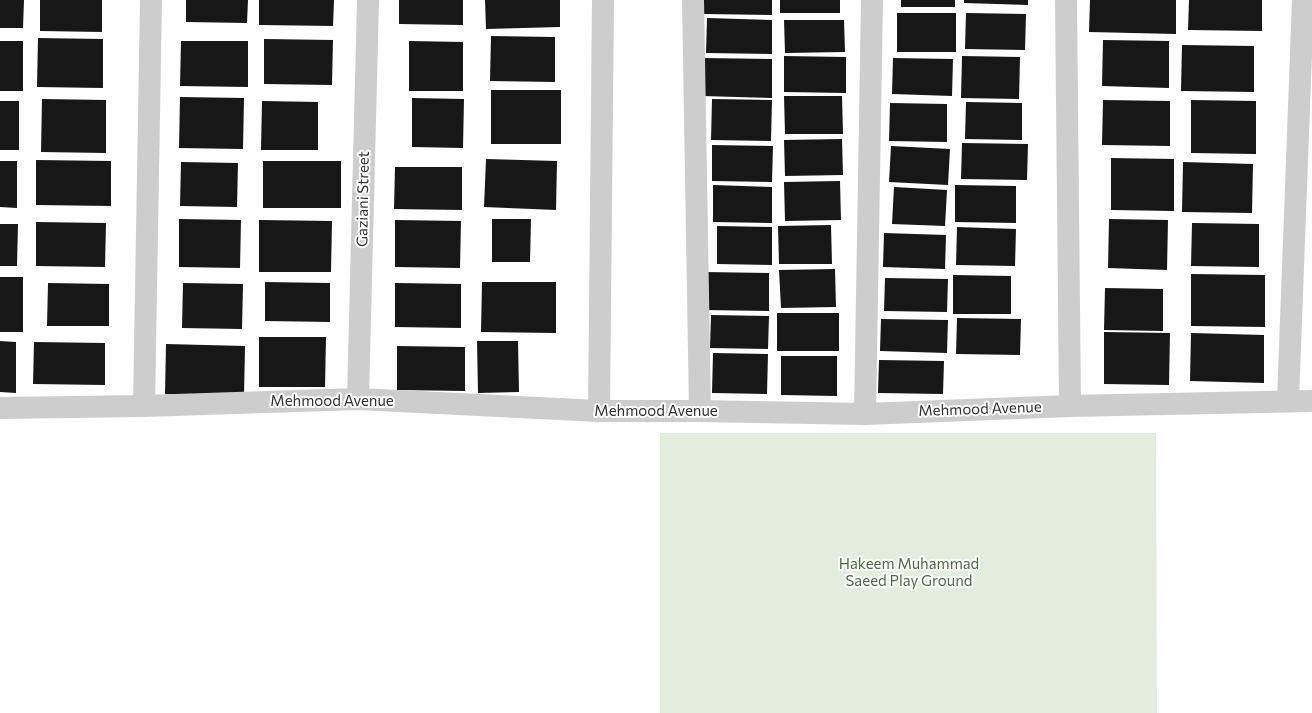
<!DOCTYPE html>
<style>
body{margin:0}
canvas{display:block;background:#fff}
</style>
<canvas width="1312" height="713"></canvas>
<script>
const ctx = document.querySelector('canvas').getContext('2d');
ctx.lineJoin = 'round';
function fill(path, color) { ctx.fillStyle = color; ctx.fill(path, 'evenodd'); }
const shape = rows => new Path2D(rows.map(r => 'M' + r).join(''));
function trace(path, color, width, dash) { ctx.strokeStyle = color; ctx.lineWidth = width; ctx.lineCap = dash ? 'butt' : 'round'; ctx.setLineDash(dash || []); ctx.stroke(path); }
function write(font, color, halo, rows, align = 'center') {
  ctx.font = font + ' Commissioner,sans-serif'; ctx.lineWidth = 4; ctx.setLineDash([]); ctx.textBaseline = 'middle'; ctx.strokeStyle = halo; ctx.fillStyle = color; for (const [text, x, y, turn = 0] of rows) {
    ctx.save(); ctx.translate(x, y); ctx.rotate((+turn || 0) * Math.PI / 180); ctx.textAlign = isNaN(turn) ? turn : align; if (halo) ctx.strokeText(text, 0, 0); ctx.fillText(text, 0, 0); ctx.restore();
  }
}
fill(shape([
 [660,433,1156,433,1157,713,660,713]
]), '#e2edde');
fill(shape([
 [0,0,24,0,23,28,0,28],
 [40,0,102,0,102,32,40,31],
 [186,0,248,0,247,23,186,22],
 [259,0,334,0,333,26,259,25],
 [399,0,463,0,463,25,399,24],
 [485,0,560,0,560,27,486,29],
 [704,0,772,0,772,15,704,14],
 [780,0,840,0,840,13,780,13],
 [901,0,955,0,955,7,901,7],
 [964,0,1028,0,1028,5,964,3],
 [1090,0,1176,0,1176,34,1089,32],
 [1189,0,1262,0,1262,31,1188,30],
 [897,13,956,13,956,52,897,52],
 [966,13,1026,14,1025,50,965,49],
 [707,18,772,20,772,54,706,53],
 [784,20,844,20,845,52,785,53],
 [491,36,555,37,555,82,490,81],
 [38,38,103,39,103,88,37,87],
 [264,39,333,40,332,85,264,84],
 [1103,40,1169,41,1169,88,1102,86],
 [0,41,23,41,23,91,0,91],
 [181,41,248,41,248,87,180,86],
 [409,41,463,42,463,91,409,91],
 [1182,45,1254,46,1254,92,1181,91],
 [784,56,846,57,846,93,784,92],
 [962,56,1020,57,1019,99,961,98],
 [703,58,772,59,772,98,702,96],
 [893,58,953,59,952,96,892,94],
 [491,90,561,90,561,144,491,144],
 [784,96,842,96,843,134,785,134],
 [180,97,244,98,243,149,179,148],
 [412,98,464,99,463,148,412,147],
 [42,99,106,100,106,153,41,152],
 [712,99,772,100,771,141,711,140],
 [1103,100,1170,101,1170,146,1102,145],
 [1191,100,1256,101,1256,154,1191,153],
 [0,101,19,101,19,150,0,150],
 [262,101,318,102,318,150,261,150],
 [966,102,1022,103,1022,140,965,139],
 [890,103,947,104,947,142,889,141],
 [842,139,843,175,785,176,784,140],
 [962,143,1028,144,1027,180,961,179],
 [712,145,773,146,772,182,712,181],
 [891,146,950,149,948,185,889,182],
 [1111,158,1174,159,1174,211,1111,210],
 [486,159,557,161,556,210,484,207],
 [36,160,111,161,111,206,36,205],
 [0,161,17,161,17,208,0,207],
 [263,161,341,161,341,208,263,208],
 [181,162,238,163,237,207,180,206],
 [1183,162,1253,164,1252,213,1182,212],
 [395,167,462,167,462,210,394,209],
 [840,181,841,220,785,221,784,182],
 [713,185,772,187,772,223,713,222],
 [955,185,1016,186,1016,223,955,222],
 [894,187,947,190,945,226,892,224],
 [179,219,241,220,240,268,179,267],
 [492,219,531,219,530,262,492,262],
 [1109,219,1168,220,1167,270,1108,268],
 [259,220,332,221,331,272,259,272],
 [395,220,461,221,460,268,395,267],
 [36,222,106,223,105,267,36,266],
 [1192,223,1259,224,1259,267,1191,266],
 [0,224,18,224,17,266,0,266],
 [831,225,832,264,779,264,778,226],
 [717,226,772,227,772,265,717,264],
 [957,227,1016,229,1015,266,956,265],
 [884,233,946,235,945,269,883,267],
 [835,269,836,307,781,308,779,270],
 [704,272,769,273,769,311,703,310],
 [1191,274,1265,275,1265,327,1191,326],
 [953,275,1011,276,1011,314,953,314],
 [0,277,23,277,23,332,0,332],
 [885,278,948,279,947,312,884,311],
 [265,282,330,283,330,322,265,321],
 [482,282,556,282,556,333,481,332],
 [48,283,109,284,109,326,47,326],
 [183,283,243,284,242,329,182,328],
 [395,283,461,284,461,328,395,327],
 [1105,288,1163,289,1163,331,1104,330],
 [777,313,839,313,839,351,777,351],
 [711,315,769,316,768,349,710,348],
 [957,318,1021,319,1020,355,956,354],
 [881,319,948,320,947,353,880,351],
 [1104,332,1170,333,1169,385,1104,384],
 [1191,333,1264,335,1264,383,1190,381],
 [259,337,326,337,325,387,259,387],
 [0,341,16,342,16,393,0,392],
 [477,341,518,341,519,392,478,393],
 [34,342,105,343,105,385,33,384],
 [166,344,245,346,244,396,165,394],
 [397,346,465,347,465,391,397,390],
 [713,353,768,354,767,394,712,393],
 [781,356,837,356,837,396,781,395],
 [879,360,944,361,943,394,878,393]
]), '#171717');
trace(shape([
 [693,0,700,411],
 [1066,0,1070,406],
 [358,399,368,0],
 [1288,401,1303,0],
 [144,406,151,0],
 [0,408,144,406,358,399,599,411,700,411,865,414,1070,406,1312,401],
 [599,411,603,0],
 [865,414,872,0]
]), '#cdcdcd', 22);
write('15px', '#303030', '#fff', [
 ["Gaziani Street",363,199,-89],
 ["Mehmood Avenue",332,401],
 ["Mehmood Avenue",980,409,-2],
 ["Mehmood Avenue",656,411]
]);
write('15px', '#466d3c', '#fff', [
 ["Hakeem Muhammad",909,564],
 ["Saeed Play Ground",909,581]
]);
</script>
